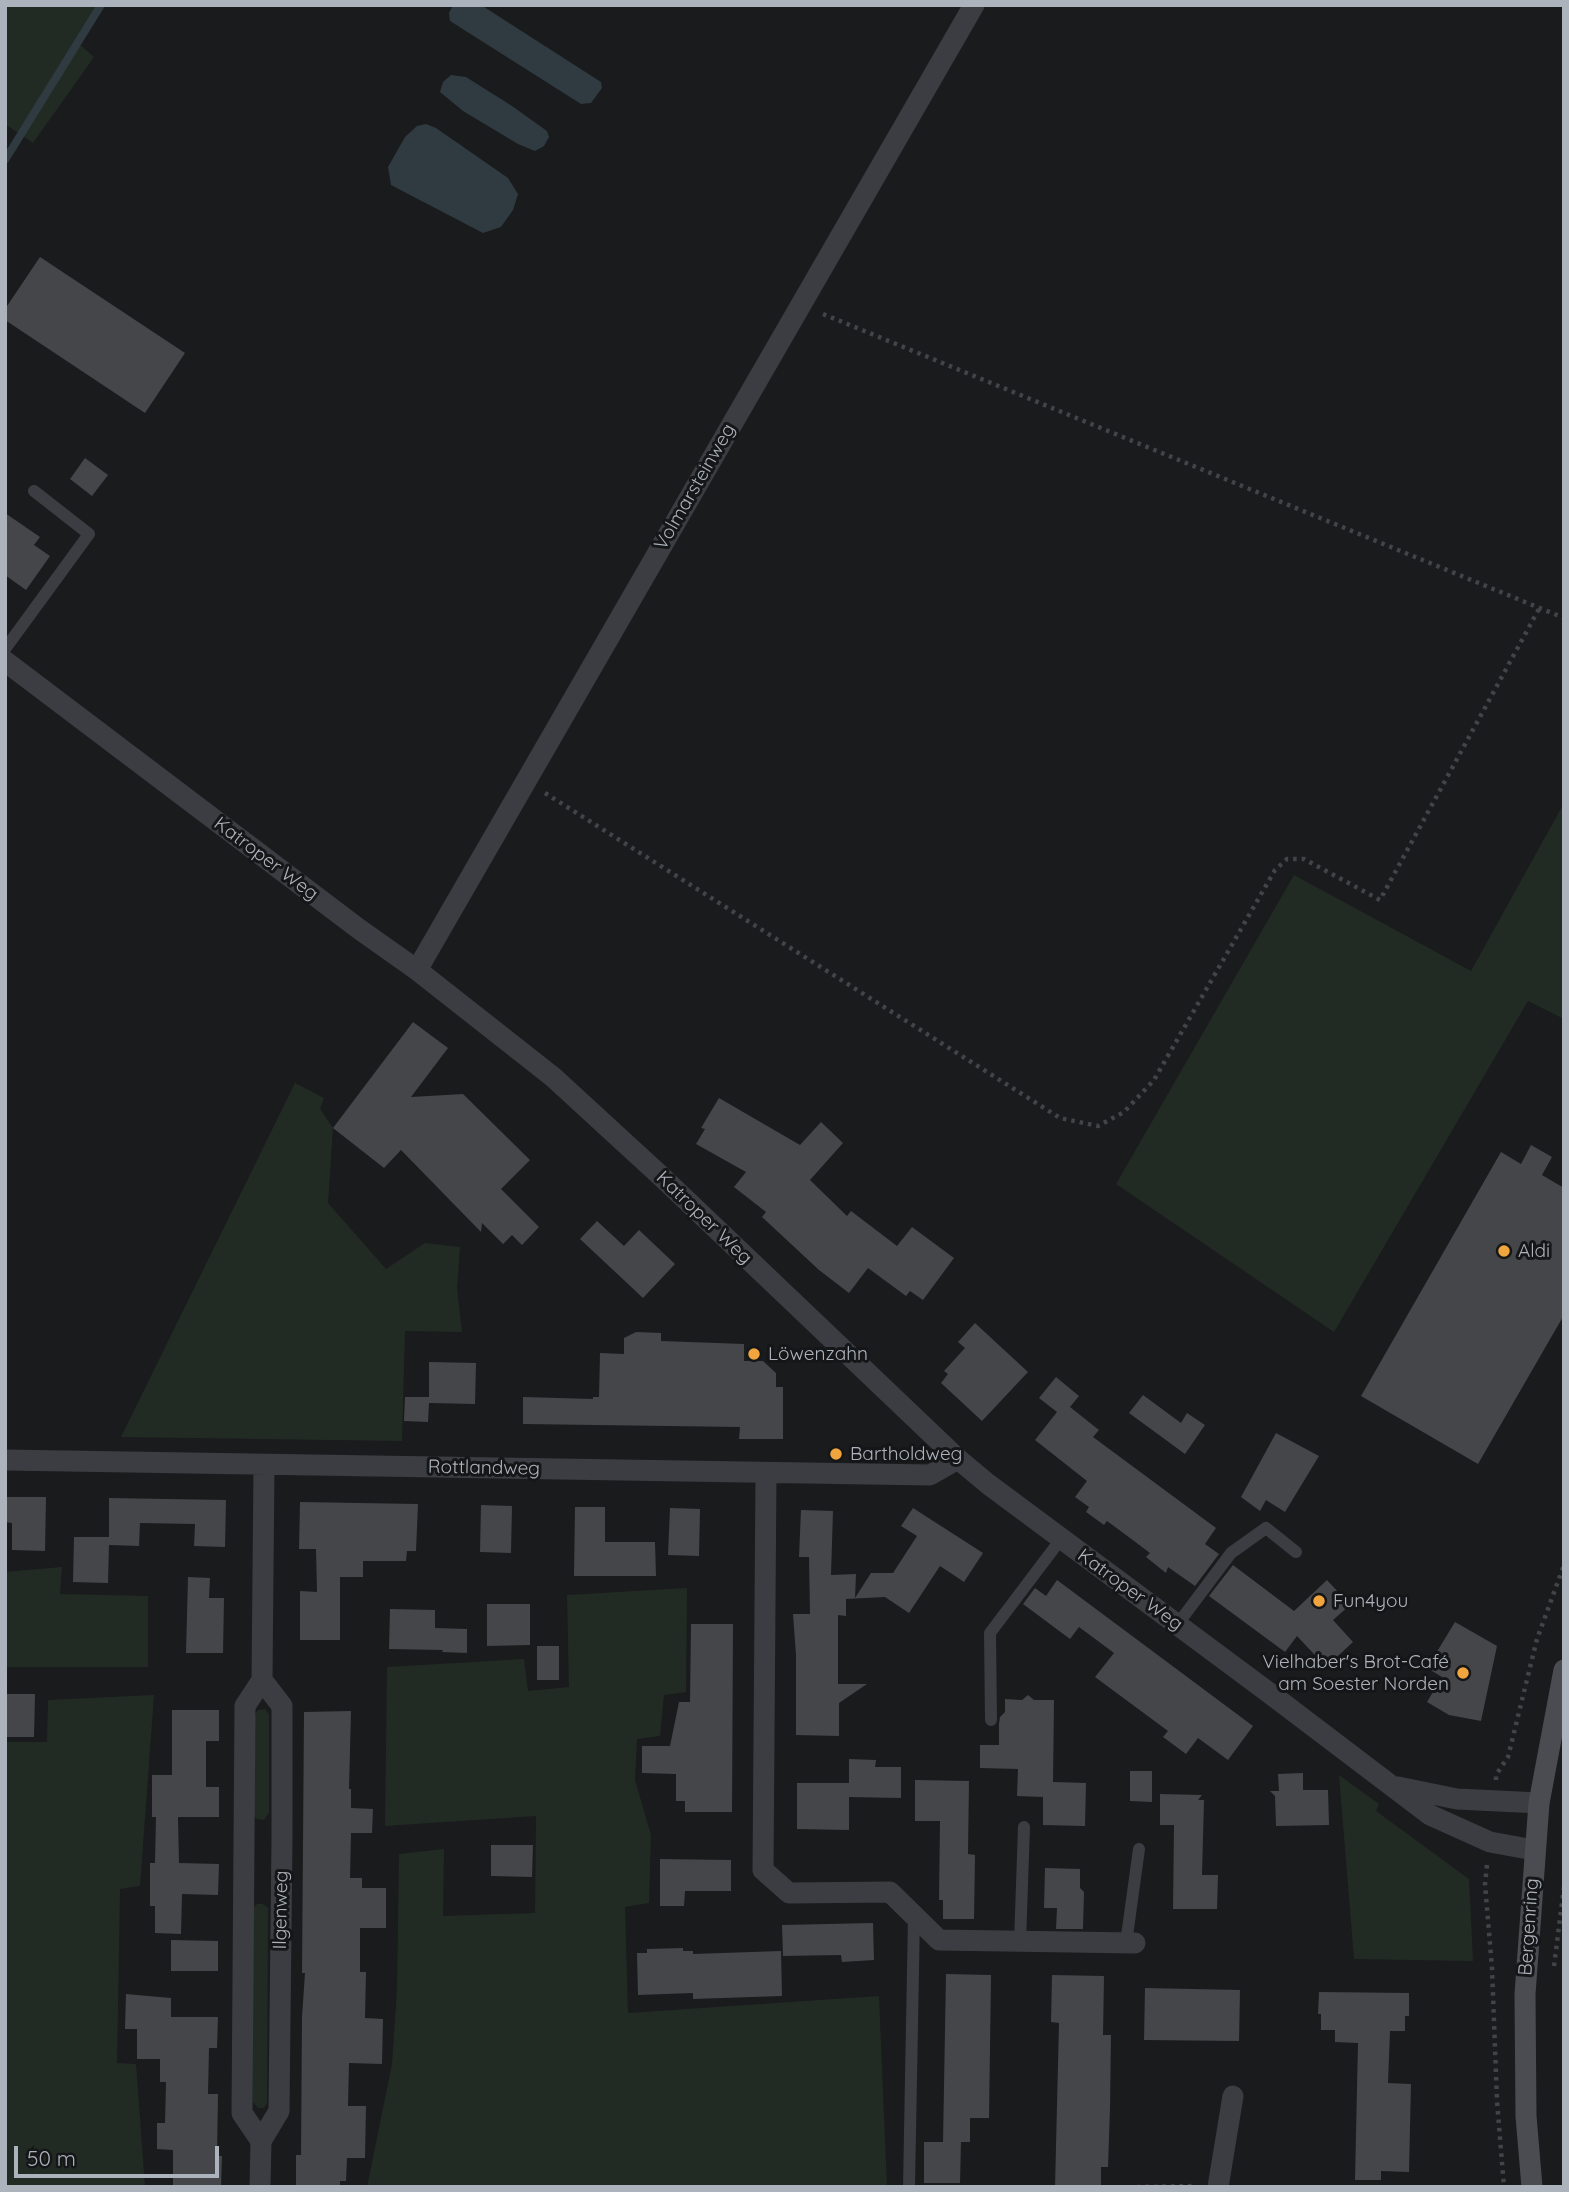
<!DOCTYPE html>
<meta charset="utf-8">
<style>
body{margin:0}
#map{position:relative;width:1569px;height:2192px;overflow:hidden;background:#1a1b1d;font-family:Quicksand,sans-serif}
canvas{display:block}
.frame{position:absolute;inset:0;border:7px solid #adb3bc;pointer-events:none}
.scale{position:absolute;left:14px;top:2146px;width:205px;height:32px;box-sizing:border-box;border:4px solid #adb3bc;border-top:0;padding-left:9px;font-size:21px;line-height:24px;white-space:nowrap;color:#adb3bc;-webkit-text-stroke:5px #151618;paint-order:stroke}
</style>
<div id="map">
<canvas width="1569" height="2192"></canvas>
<div class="frame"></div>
<div class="scale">50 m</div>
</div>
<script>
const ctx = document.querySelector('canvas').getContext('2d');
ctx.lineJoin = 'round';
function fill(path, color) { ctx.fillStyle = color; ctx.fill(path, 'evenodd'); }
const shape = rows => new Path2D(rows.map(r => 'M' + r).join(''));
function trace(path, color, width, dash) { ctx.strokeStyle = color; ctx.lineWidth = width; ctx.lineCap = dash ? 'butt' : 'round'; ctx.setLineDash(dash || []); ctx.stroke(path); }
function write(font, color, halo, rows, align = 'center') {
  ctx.font = font + ' Quicksand,sans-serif'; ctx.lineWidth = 6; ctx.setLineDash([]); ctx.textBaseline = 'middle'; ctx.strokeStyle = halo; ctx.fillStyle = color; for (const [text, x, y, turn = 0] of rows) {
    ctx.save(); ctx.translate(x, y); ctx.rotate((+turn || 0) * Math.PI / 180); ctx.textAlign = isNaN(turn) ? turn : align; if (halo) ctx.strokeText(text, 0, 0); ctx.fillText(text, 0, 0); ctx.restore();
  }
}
fill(shape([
 [5,5,100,5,76,41,94,57,33,143,5,124],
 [1564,803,1564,1019,1528,1001,1334,1332,1116,1184,1294,875,1471,971],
 [295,1083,324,1098,320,1109,333,1128,328,1203,386,1269,425,1243,460,1247,457,1288,462,1332,405,1331,402,1441,121,1437],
 [62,1567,60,1594,148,1596,148,1667,5,1667,5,1572],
 [687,1588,686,1692,664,1695,660,1736,637,1739,635,1780,651,1835,649,1903,625,1907,628,2013,879,1996,887,2187,367,2187,392,2064,397,1990,399,1854,444,1849,443,1916,535,1913,536,1816,385,1826,387,1667,524,1659,528,1691,569,1687,567,1595],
 [154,1695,140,1886,120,1889,117,2063,136,2064,145,2187,5,2187,5,1742,47,1742,48,1700],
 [265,1709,269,1714,269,1813,264,1820,257,1819,253,1815,255,1715,258,1710],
 [1339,1775,1379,1804,1376,1811,1469,1879,1473,1961,1354,1959],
 [257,1904,263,1904,268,1908,267,2103,264,2108,258,2108,253,2102,252,1909]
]), '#222b23');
fill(shape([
 [453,5,481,5,601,82,602,88,591,103,581,104,450,21,449,13],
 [451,75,466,77,512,106,547,131,549,137,544,146,535,151,518,144,463,111,440,92,443,82],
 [426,124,436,128,508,178,518,194,513,210,501,227,483,233,391,185,388,167,405,137,417,126]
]), '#303b41');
trace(shape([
 [5,160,101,5]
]), '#303b41', 8);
fill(shape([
 [40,257,185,353,145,413,5,320,5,309],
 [85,458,108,475,92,496,70,479],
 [5,513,40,537,34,545,50,556,26,590,5,575],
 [413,1022,448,1048,411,1097,463,1094,530,1160,501,1189,539,1227,522,1245,512,1235,503,1244,482,1223,481,1232,401,1150,384,1168,333,1128],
 [719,1098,800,1145,821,1122,843,1143,810,1180,847,1216,851,1211,897,1246,912,1227,954,1258,923,1300,910,1291,906,1296,868,1268,849,1293,819,1270,762,1217,766,1212,734,1187,746,1172,696,1144,705,1129,701,1128],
 [1531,1145,1552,1157,1542,1175,1564,1188,1564,1315,1478,1464,1361,1396,1501,1152,1521,1164],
 [597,1221,624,1246,639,1230,675,1264,643,1298,580,1239],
 [975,1323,1028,1372,982,1421,941,1383,948,1374,944,1371,965,1348,958,1342],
 [636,1332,661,1333,661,1341,744,1344,744,1361,763,1361,776,1373,776,1387,783,1387,783,1439,739,1439,740,1427,523,1424,523,1397,593,1399,593,1397,599,1397,600,1353,624,1354,624,1338],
 [429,1362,476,1363,475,1404,429,1403,428,1422,404,1421,405,1397,429,1397],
 [1056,1377,1079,1396,1070,1407,1099,1430,1093,1437,1216,1528,1205,1544,1219,1554,1195,1586,1168,1567,1166,1573,1146,1557,1150,1553,1130,1538,1107,1521,1104,1525,1086,1512,1089,1507,1075,1497,1087,1481,1035,1440,1057,1412,1039,1398],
 [1143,1395,1181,1423,1187,1413,1205,1425,1185,1454,1129,1413],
 [1276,1433,1319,1456,1285,1512,1266,1500,1260,1511,1241,1497],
 [5,1497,46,1497,45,1551,12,1550,12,1523,5,1522],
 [109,1498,226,1500,225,1547,194,1546,195,1524,140,1523,139,1546,109,1545,108,1583,73,1582,74,1537,109,1537],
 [300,1502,418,1504,416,1551,407,1551,406,1561,363,1561,363,1577,340,1577,340,1640,300,1640,300,1591,317,1592,316,1549,299,1549],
 [481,1505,512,1506,511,1553,480,1552],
 [575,1507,605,1507,605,1542,655,1542,656,1576,574,1576],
 [670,1508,700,1509,699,1556,668,1555],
 [913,1508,983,1553,964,1582,940,1566,909,1613,885,1597,846,1599,846,1616,838,1615,838,1684,867,1684,839,1703,839,1736,796,1735,796,1655,793,1614,810,1614,809,1557,799,1557,801,1510,833,1511,831,1575,856,1574,855,1598,871,1573,893,1573,917,1536,901,1526],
 [1233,1565,1294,1611,1327,1580,1350,1605,1333,1620,1353,1642,1326,1667,1297,1636,1285,1652,1209,1596],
 [188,1577,210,1578,209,1598,224,1598,223,1653,186,1653],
 [1057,1580,1253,1726,1228,1760,1198,1738,1186,1754,1163,1737,1168,1731,1095,1677,1114,1653,1079,1627,1070,1639,1023,1604,1035,1588,1046,1596],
 [487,1604,530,1604,530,1645,487,1646],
 [390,1609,435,1610,435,1628,467,1629,467,1653,442,1652,443,1650,389,1649],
 [1455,1622,1497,1646,1481,1721,1449,1715,1427,1702,1442,1677,1427,1668],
 [691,1624,733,1624,732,1812,685,1812,685,1801,676,1801,676,1774,642,1773,642,1746,670,1746,679,1702,690,1702],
 [537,1646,559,1646,559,1680,537,1680],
 [5,1694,35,1694,34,1737,5,1737],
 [1028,1695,1034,1700,1054,1700,1053,1782,1086,1783,1085,1826,1043,1825,1043,1797,1017,1796,1018,1769,980,1768,980,1745,999,1745,999,1724,1000,1717,1005,1712,1005,1699,1022,1700],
 [172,1710,219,1710,219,1741,206,1741,206,1787,219,1787,219,1817,178,1817,179,1863,219,1864,218,1895,182,1894,181,1934,155,1933,155,1906,150,1906,150,1863,155,1863,156,1817,152,1817,152,1775,172,1775],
 [351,1711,349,1789,351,1789,351,1808,373,1809,372,1833,351,1833,350,1878,362,1878,362,1888,386,1888,386,1928,360,1928,360,1972,366,1972,365,2018,383,2019,382,2064,349,2063,348,2106,366,2106,365,2158,347,2158,346,2181,340,2181,340,2187,296,2187,296,2155,301,2155,302,2017,305,1973,302,1973,304,1712],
 [849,1759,876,1760,875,1767,901,1767,901,1798,849,1797,849,1830,797,1829,797,1783,849,1783],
 [1130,1771,1152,1771,1152,1802,1130,1801],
 [1303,1773,1303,1790,1328,1790,1329,1825,1276,1826,1275,1796,1270,1791,1279,1791,1278,1774],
 [915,1780,969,1781,968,1854,975,1855,974,1919,943,1919,943,1900,939,1900,940,1821,915,1821],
 [1160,1794,1202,1795,1198,1800,1204,1800,1202,1875,1218,1875,1217,1909,1173,1909,1174,1825,1160,1825],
 [491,1845,533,1845,532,1877,491,1876],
 [660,1859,731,1860,731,1891,685,1891,684,1906,660,1906],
 [1045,1868,1080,1869,1080,1888,1084,1892,1083,1929,1056,1929,1057,1908,1044,1908],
 [873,1923,874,1960,842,1962,841,1955,783,1956,782,1925],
 [171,1940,218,1941,218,1971,171,1971],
 [683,1948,683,1951,693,1951,693,1954,781,1951,782,1996,693,1999,693,1993,638,1995,637,1953,647,1953,647,1949],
 [946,1974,991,1975,989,2118,970,2118,970,2142,943,2142],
 [1052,1975,1104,1976,1103,2035,1111,2035,1110,2108,1108,2167,1101,2167,1101,2187,1055,2187,1059,2023,1051,2022],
 [1145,1988,1240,1990,1239,2041,1144,2040],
 [1319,1992,1409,1993,1409,2016,1405,2016,1405,2031,1390,2031,1388,2083,1411,2084,1409,2172,1381,2171,1381,2180,1355,2180,1358,2043,1335,2042,1335,2030,1321,2030,1321,2014,1318,2014],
 [126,1994,171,1998,171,2017,218,2017,217,2048,209,2048,208,2094,218,2094,217,2156,222,2156,221,2187,173,2187,173,2150,157,2149,157,2123,165,2123,166,2082,160,2082,160,2059,137,2059,137,2029,125,2029],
 [924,2142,961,2142,960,2183,924,2183]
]), '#45464a');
trace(shape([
 [823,314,1564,618],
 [545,793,1060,1118,1098,1126,1124,1112,1154,1080,1275,870,1287,859,1304,859,1380,900,1540,607],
 [1496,1780,1496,1775,1508,1757,1537,1639,1564,1565],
 [1487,1865,1485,1884,1492,1968,1497,2101,1504,2187],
 [1554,1966,1564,1887],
 [1137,2187,1196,2186]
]), '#424449', 4.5, [3.5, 5]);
trace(shape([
 [5,649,89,534,34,491],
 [1177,1625,1231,1553,1266,1528,1296,1552],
 [991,1720,990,1633,1061,1539],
 [1020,1942,1024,1827],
 [1126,1943,1139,1849],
 [909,2187,914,1916]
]), '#3b3d42', 12);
trace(shape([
 [417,970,974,5],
 [5,1460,930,1475,958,1459],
 [766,1473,763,1870,789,1893,890,1892,939,1940,1135,1943],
 [261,2141,242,2113,245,1706,262,1680,264,1465],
 [260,2187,261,2141,279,2111,282,1838,282,1706,262,1680],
 [1218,2187,1233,2096]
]), '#3b3d42', 21);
trace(shape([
 [5,661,359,929,417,970,553,1077,663,1178,958,1459,988,1484,1268,1692,1430,1815,1490,1842,1534,1850],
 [1398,1787,1457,1799,1539,1803]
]), '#3b3d42', 21);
trace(shape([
 [1532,2187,1526,2116,1525,1994,1539,1803,1564,1670]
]), '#4a4c52', 21);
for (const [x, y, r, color] of [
 [1504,1251,7,"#f0a53f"],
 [754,1354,7,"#f0a53f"],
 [836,1454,7,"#f0a53f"],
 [1319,1601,7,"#f0a53f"],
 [1463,1673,7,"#f0a53f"]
]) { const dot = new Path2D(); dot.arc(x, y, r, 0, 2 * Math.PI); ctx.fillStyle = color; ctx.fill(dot); trace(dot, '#151618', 2.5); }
write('19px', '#adb3bc', '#151618', [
 ["Volmarsteinweg",695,487,-60],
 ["Katroper Weg",266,859,37],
 ["Katroper Weg",704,1218,44],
 ["Rottlandweg",484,1468,1],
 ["Katroper Weg",1130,1590,36],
 ["Ilgenweg",281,1910,-89],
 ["Bergenring",1529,1927,-86]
]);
write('19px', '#adb3bc', '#151618', [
 ["Aldi",1518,1251],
 ["Löwenzahn",768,1354],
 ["Bartholdweg",850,1454],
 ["Fun4you",1333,1601],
 ["Vielhaber's Brot-Café",1449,1662,"right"],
 ["am Soester Norden",1449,1684,"right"]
], 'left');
</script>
